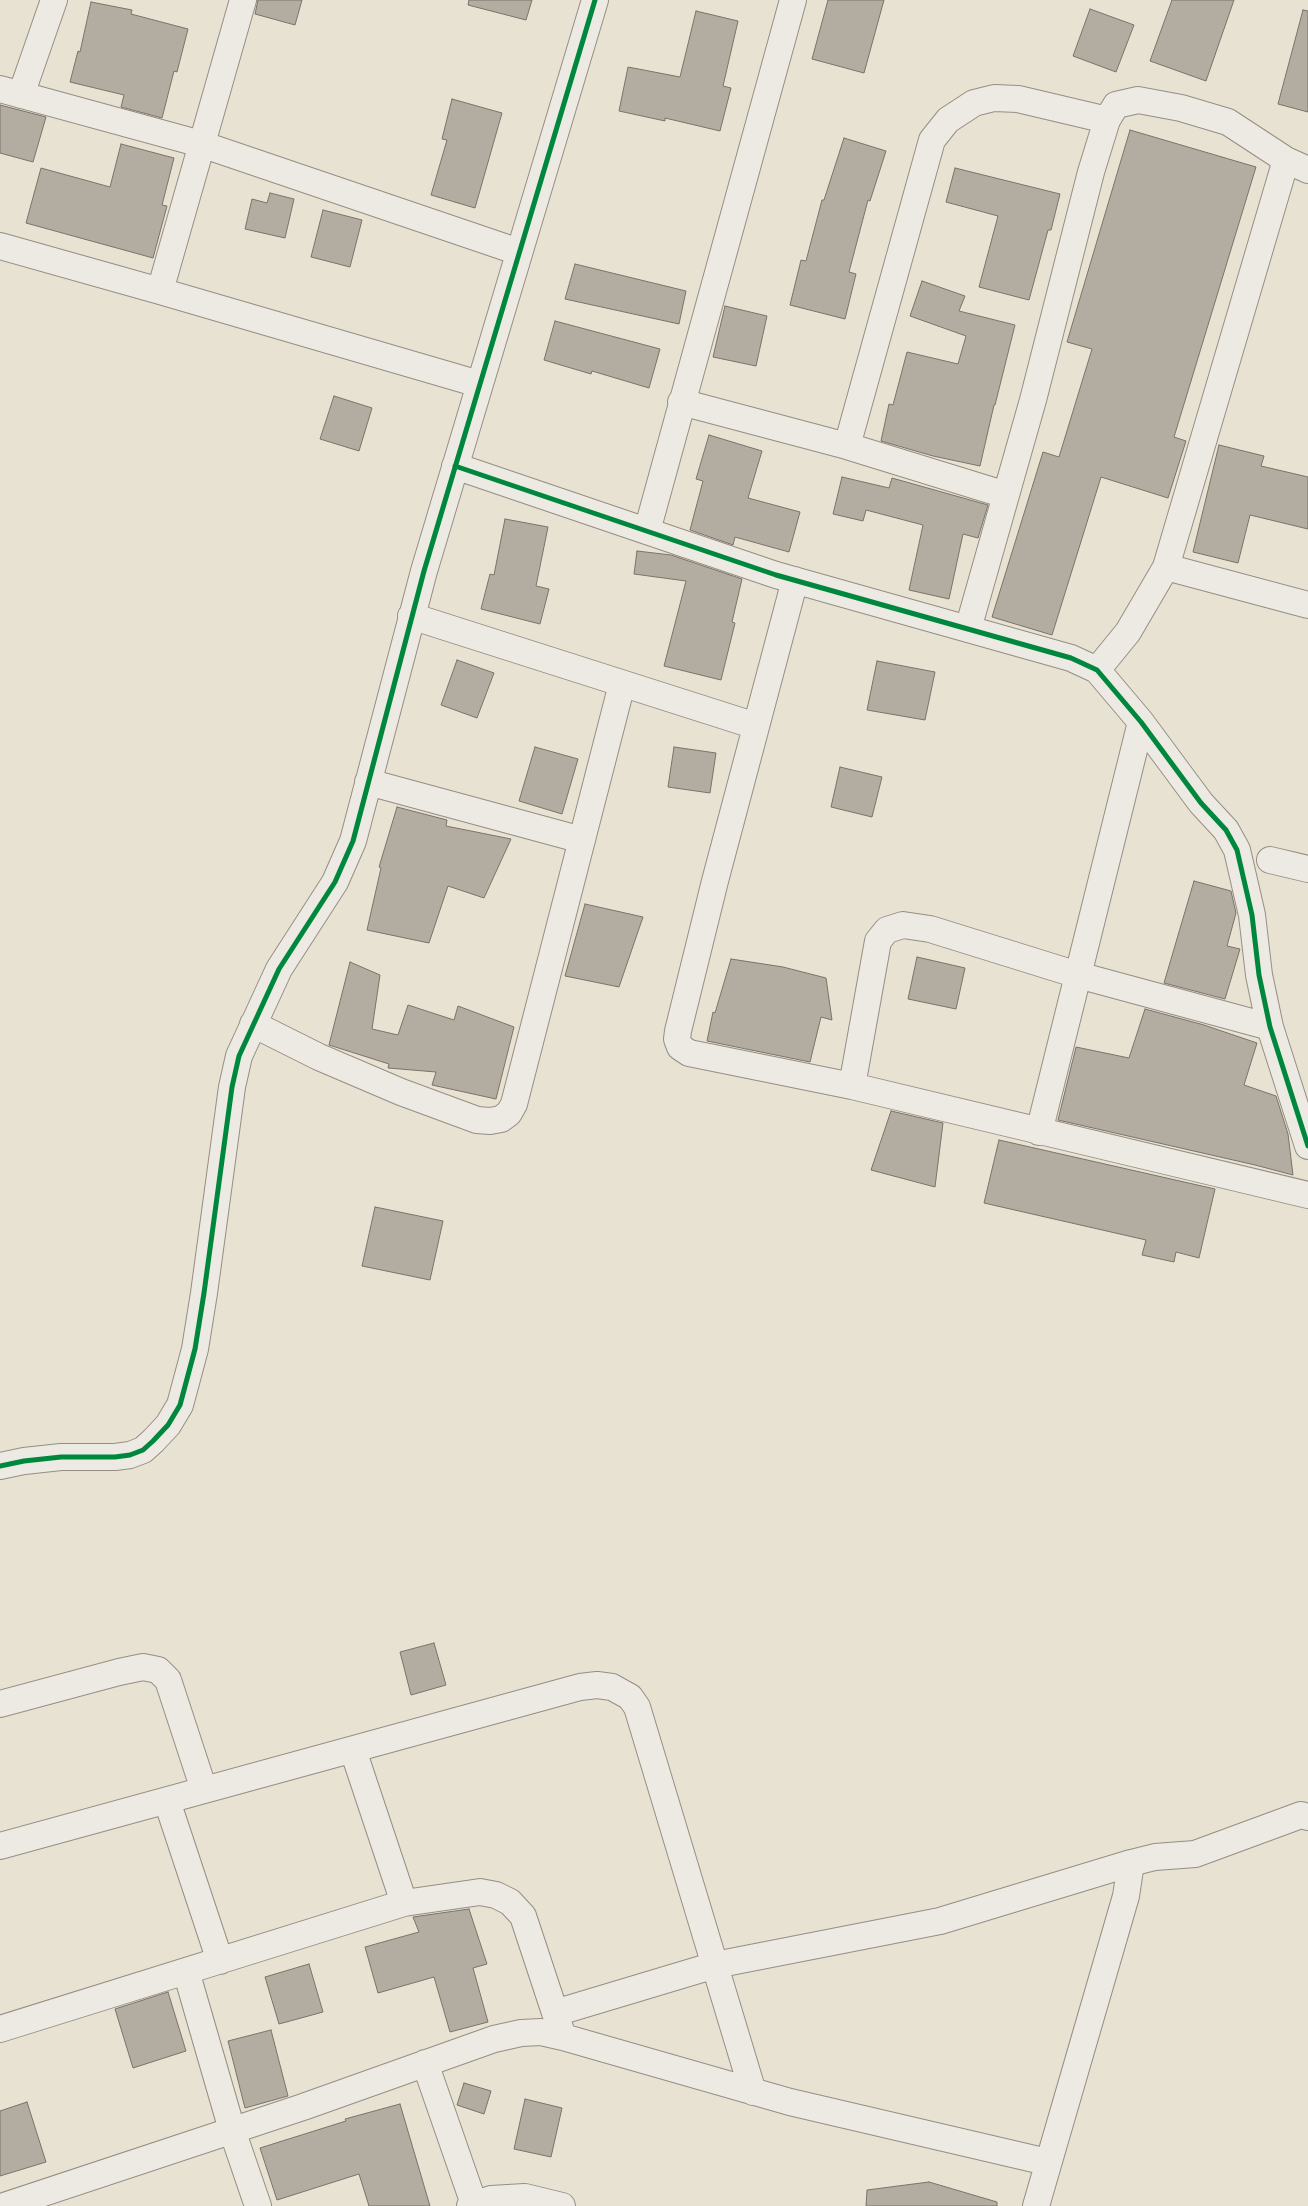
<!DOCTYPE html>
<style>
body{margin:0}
canvas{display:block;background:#e8e2d2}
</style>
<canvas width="1308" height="2206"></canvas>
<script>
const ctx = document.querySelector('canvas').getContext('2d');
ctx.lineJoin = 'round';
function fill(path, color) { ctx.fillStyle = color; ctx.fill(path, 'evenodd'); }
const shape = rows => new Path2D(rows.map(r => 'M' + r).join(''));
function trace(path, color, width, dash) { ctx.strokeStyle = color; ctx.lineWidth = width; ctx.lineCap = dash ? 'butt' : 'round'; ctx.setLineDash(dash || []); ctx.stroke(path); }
const building = shape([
 [258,0,302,0,295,25,255,14,258,0],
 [469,0,532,0,526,20,468,5,469,0],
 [828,0,884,0,864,73,812,59,828,0],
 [1172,0,1234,0,1206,81,1150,61,1172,0],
 [91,2,132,10,131,14,188,29,177,72,174,71,162,118,121,107,124,95,70,82,78,51,80,52,91,2],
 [1090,9,1134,25,1116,72,1073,56,1090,9],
 [1303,10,1308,11,1308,112,1278,104,1303,10],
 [696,11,738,21,723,86,731,88,720,131,665,118,665,121,619,111,628,67,680,77,696,11],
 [452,99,502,113,475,208,431,195,447,140,442,139,452,99],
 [0,105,46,117,33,162,0,153,0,105],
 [1130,130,1256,167,1174,437,1186,441,1168,498,1101,477,1052,635,992,617,1043,452,1059,457,1092,349,1067,342,1130,130],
 [844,138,886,151,870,201,868,200,849,272,856,274,845,319,790,305,801,260,806,261,822,200,824,200,844,138],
 [121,144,174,158,162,205,167,206,153,258,26,223,41,168,110,187,121,144],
 [955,168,1060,194,1051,230,1048,230,1029,300,979,287,998,216,946,202,955,168],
 [270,193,294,199,285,238,245,229,252,199,267,203,270,193],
 [323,210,362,220,350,267,311,257,323,210],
 [575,264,686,291,679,324,565,299,575,264],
 [922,281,965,296,959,311,1015,325,995,405,994,405,980,466,933,456,881,441,889,404,893,405,907,352,958,364,966,336,910,316,922,281],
 [725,306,767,316,756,366,713,357,725,306],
 [555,321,660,349,649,388,592,371,591,374,544,360,555,321],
 [334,396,372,408,359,451,320,439,334,396],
 [709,435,762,451,748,498,800,512,789,552,735,537,733,545,690,530,703,481,696,479,709,435],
 [1219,445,1264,456,1261,466,1308,477,1308,529,1250,515,1238,563,1193,552,1219,445],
 [842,477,889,488,892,478,988,505,978,538,963,534,949,599,909,590,923,525,866,510,863,521,833,514,842,477],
 [505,519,548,527,536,586,549,589,540,624,481,609,490,574,494,575,505,519],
 [637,551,671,555,742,579,732,622,735,623,721,680,664,666,686,581,634,574,637,551],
 [457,660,494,673,477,718,441,705,457,660],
 [877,661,935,672,925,720,867,710,877,661],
 [535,747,578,759,562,814,519,801,535,747],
 [674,747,716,753,710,793,668,787,674,747],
 [840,767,882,777,872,817,831,807,840,767],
 [397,807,447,820,446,826,511,839,484,898,448,886,429,943,367,930,381,868,379,867,397,807],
 [1194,881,1231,891,1236,913,1227,946,1240,949,1225,999,1164,983,1194,881],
 [585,904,643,917,619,987,565,976,585,904],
 [917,957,965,968,956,1009,908,999,917,957],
 [731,959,783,967,826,978,832,1020,821,1017,810,1062,707,1041,713,1012,715,1013,731,959],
 [350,962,380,975,372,1029,398,1035,408,1005,454,1020,458,1006,514,1027,496,1099,432,1085,436,1072,388,1068,389,1064,329,1045,350,962],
 [1145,1009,1204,1025,1257,1043,1244,1085,1276,1096,1288,1134,1293,1175,1255,1165,1058,1120,1076,1047,1129,1058,1145,1009],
 [891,1111,943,1123,935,1187,871,1170,891,1111],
 [999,1140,1215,1189,1199,1258,1176,1252,1174,1262,1142,1255,1146,1240,984,1203,999,1140],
 [375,1207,443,1221,430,1280,362,1266,375,1207],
 [434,1643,446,1685,411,1695,400,1652,434,1643],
 [469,1909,487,1964,473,1968,488,2022,450,2032,434,1977,378,1993,365,1947,419,1932,413,1917,469,1909],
 [309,1964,323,2012,279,2024,265,1977,309,1964],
 [168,1992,186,2051,133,2068,115,2009,168,1992],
 [271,2030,288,2096,245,2108,228,2041,271,2030],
 [464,2083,491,2091,484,2114,457,2105,464,2083],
 [525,2099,562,2108,551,2157,514,2149,525,2099],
 [27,2102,46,2162,0,2176,0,2111,27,2102],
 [400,2104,430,2206,369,2206,359,2174,277,2200,260,2148,346,2121,345,2119,400,2104],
 [929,2182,997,2202,997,2206,866,2206,867,2190,929,2182]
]);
fill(building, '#b2aca1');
trace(building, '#7b7369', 1);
const minor = shape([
 [0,89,201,144,519,252],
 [21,95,54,0],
 [0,246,160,291,479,384],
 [160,291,243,0],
 [681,402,847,446,1006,495],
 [847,446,932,140,948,120,974,103,994,98,1018,99,1107,120],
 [455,466,776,575,1071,658,1097,670,1141,722,1201,803,1226,830,1237,850,1252,915,1259,975,1270,1027,1308,1146],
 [647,531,793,0],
 [1166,567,1308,605],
 [795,580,715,881,678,1031,677,1039,680,1047,689,1053,852,1086,1308,1195],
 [411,616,756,726],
 [968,629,1033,400,1091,172,1107,120,1116,105,1138,100,1181,108,1228,122,1286,160,1308,170],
 [1097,670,1128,632,1166,567,1286,160],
 [368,782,582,840],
 [1270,860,1308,869],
 [253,1024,319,1057,401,1092,477,1120,490,1121,501,1119,509,1113,514,1104,622,684],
 [852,1086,878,941,887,930,903,925,930,929,1078,975,1270,1027],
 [1039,1132,1141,722],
 [0,1466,24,1461,61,1457,115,1457,130,1455,143,1450,153,1441,168,1425,180,1405,195,1349,204,1293,232,1087,239,1056,279,969,335,882,353,841,424,571,595,0],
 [0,1704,119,1672,143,1667,158,1670,168,1680,204,1790],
 [353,1750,404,1903],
 [167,1801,220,1961],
 [0,1846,580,1687,597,1685,612,1687,630,1697,637,1707,753,2092],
 [186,1971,232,2130,258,2206],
 [555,2013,715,1965,940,1921,1131,1863],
 [0,2029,404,1903,480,1892,496,1895,510,1902,523,1916,563,2037],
 [425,2063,474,2204],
 [4,2206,303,2107,494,2039,521,2033,541,2032,563,2037,790,2102,1047,2162],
 [470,2206,491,2199,525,2197,562,2206],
 [1036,2206,1126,1896,1131,1863,1155,1857,1195,1854,1301,1815,1308,1817]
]);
trace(minor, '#968e84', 28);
trace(minor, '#eceae2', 26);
trace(shape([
 [455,466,776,575,1071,658,1097,670,1141,722,1201,803,1226,830,1237,850,1252,915,1259,975,1270,1027,1308,1146],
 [0,1466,24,1461,61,1457,115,1457,130,1455,143,1450,153,1441,168,1425,180,1405,195,1349,204,1293,232,1087,239,1056,279,969,335,882,353,841,424,571,595,0]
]), '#00873e', 5);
</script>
